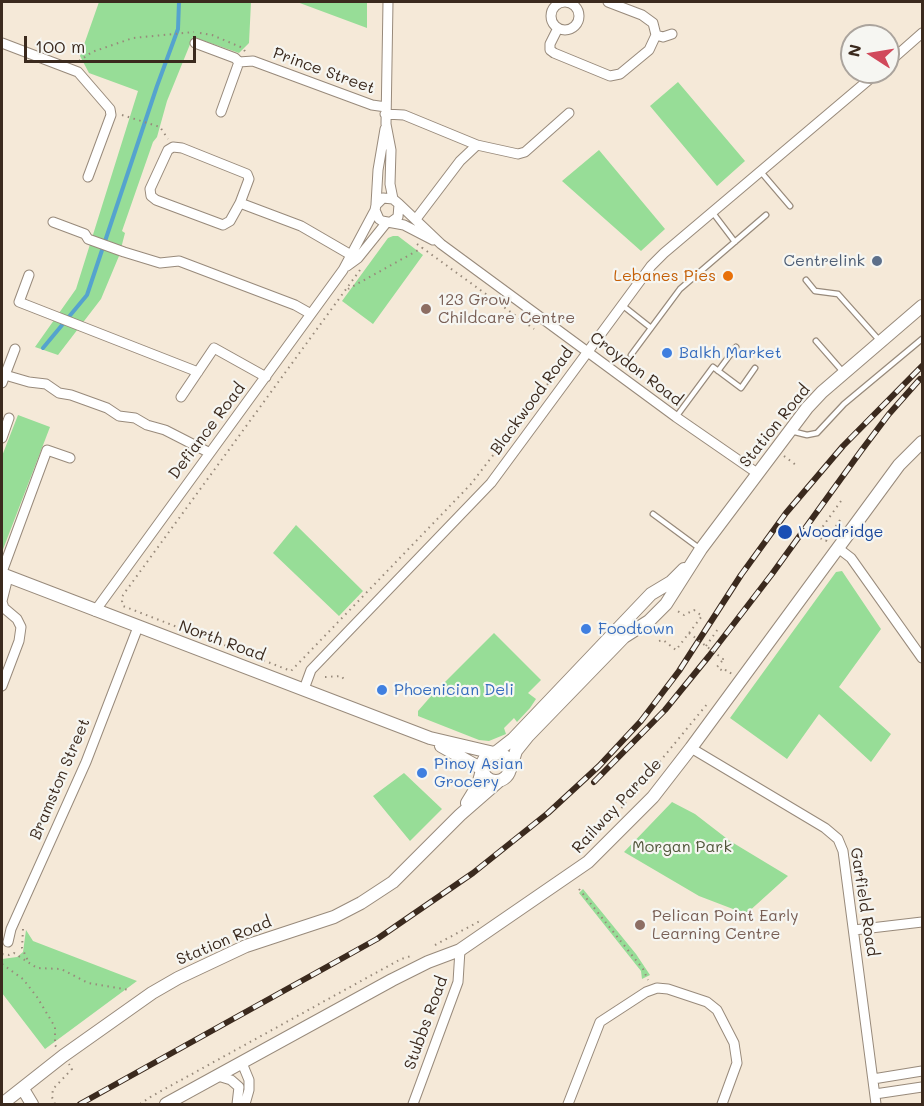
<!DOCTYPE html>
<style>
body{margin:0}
#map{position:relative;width:924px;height:1106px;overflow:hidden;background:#f5e9d8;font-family:Mali,sans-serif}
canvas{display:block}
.frame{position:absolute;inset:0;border:3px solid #3b2a1e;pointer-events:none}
.north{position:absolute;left:840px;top:24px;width:60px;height:60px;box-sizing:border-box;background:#f6f6f2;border:2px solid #aba49d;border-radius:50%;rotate:282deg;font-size:16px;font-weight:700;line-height:24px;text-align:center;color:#3b2a1e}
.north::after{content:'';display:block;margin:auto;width:21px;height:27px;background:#d1495b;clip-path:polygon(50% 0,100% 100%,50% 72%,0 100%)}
.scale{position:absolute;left:24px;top:36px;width:172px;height:27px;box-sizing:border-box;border:3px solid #3b2a1e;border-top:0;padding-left:8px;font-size:18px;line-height:21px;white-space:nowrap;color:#3b2a1e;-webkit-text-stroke:4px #f6f6f2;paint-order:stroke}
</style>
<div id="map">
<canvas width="924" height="1106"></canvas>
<div class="frame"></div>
<div class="north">N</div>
<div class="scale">100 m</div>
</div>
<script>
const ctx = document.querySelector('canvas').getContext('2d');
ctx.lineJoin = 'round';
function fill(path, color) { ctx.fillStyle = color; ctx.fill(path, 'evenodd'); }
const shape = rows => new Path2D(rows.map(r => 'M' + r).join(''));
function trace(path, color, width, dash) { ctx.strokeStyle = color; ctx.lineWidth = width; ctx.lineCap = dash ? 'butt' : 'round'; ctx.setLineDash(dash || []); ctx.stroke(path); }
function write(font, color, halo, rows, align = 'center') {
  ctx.font = font + ' Mali,sans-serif'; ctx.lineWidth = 4.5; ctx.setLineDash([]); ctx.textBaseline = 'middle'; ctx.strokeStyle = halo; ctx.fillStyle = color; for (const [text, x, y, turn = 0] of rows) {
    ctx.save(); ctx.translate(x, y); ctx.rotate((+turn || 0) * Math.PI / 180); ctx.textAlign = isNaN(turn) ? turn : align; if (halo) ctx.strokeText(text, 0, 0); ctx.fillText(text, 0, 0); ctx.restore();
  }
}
fill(shape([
 [99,2,251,2,249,43,239,53,193,37,167,101,157,137,153,142,122,231,125,233,119,256,101,299,58,355,35,347,76,289,138,91,89,73,80,56],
 [297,2,367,2,367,28],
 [678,82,745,161,717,186,650,106],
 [599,150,665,229,641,251,562,181],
 [393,236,398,236,423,255,373,324,342,301,388,238],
 [18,415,50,427,2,552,2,456],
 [296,525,363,591,339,616,273,553],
 [842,571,881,629,839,687,891,734,871,762,819,714,787,759,730,718,836,572],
 [494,633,541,680,528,693,536,699,530,708,517,722,514,718,504,728,506,734,489,741,479,740,418,716,418,711,432,695],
 [404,773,442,809,410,841,373,796],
 [672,802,695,814,730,841,788,876,746,914,699,896,624,852],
 [583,889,636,954,650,975,642,979,641,971,579,893],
 [26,930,33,941,137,981,45,1049,2,993,2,959,17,957,23,952]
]), '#97dd97');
trace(shape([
 [43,348,87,295,157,86,178,29,179,2]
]), '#55a3ce', 4);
const service = shape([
 [761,172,790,206],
 [713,213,735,242],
 [806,280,815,291,838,294,879,340],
 [622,305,651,328],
 [816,341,844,373],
 [631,355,680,289,766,215],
 [718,371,736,347],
 [676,417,713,367,741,388,755,368],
 [791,431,807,435,817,433,844,404,922,339],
 [653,514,699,548]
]);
const minor = shape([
 '551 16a14 14 0 1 1 28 0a14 14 0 1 1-28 0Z',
 [388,2,386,124,391,150,390,184,393,199],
 [558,28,550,44,550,50,554,53,610,76,620,74,649,50,656,35,653,23,642,15,608,2],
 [656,35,663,37,672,34],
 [2,43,78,72,110,109,111,115,88,177],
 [195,43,235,58,239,62],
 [888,63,922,33],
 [221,112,239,62,253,61,372,105,386,107],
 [385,114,404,115,477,145],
 [240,203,230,221,223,225,156,200,151,196,150,189,168,150,173,147,182,148,247,174,249,179,240,203,301,226,351,255],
 [376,204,378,170,385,129],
 [399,204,441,244,676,417,757,473],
 [416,219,460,161,477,145,518,154,525,152,569,113],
 [53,222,85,234,88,239,124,252,160,263,179,261,295,305,311,314],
 [391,222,398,217,399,204,393,199,383,198,376,205,375,210,379,219,382,221,404,225,433,240],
 [347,266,358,258,387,222],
 [29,275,19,302,198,372],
 [5,375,29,382,46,384,59,393,71,395,107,408,119,416,135,418,147,425,165,430,210,453],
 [2,383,15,349],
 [181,397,214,348,266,377],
 [2,438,9,418],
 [838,548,851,558,922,658],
 [2,572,47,450,70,458],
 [2,601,8,577],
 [2,602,4,608,17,619,21,627,19,641,2,686],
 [95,611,343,270,375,210],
 [304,689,311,670,491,483,651,266,664,253,878,72],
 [691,748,825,828,838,839,843,851,876,1104],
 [854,930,922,922],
 [8,942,11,929,86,762,138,627],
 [242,1063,249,1080,249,1090,245,1104],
 [218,1076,231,1080,239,1087,237,1104],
 [873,1079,922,1071],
 [875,1094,922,1087],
 [413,1104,458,982,460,950],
 [568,1104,600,1022,646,992,657,988,668,989,707,1002,717,1010,734,1043,737,1063,722,1104]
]);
const tertiary = shape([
 [2,574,430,738,494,753],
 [441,746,482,769],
 '482 767a14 14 0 1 1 28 0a14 14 0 1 1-28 0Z',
 [495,753,513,739,651,594,671,582,684,569],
 [510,770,516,751,528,736,624,637,649,621,666,604,701,549,807,408,822,392,922,306],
 [467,803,478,785,482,770],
 [23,1089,32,1104],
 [2,1104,63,1056,152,993,178,978,246,946,334,917,361,903,393,882,460,815,499,781],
 [166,1104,392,980,428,962,460,950,588,862,653,797,691,748,899,465,922,442]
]);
trace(service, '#988a7b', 7);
trace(minor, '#988a7b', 11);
trace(tertiary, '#988a7b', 14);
trace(shape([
 [200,33,212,35,243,48,246,53],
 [79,61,92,52,133,38,194,32],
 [122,115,160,127,168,139],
 [417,244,534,329],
 [360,270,123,595,122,601,123,606,291,671,471,484,560,368],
 [348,289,422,248],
 [784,456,796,465],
 [841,501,816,536,826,541,842,517],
 [659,641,663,640,676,650,702,616,694,610,684,615,676,610],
 [706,646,718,629],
 [722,661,717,667,724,672,726,670,732,674],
 [325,677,341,676,345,680],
 [610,822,708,703],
 [579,889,643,969,648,980],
 [23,929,22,948,29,963],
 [435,945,480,921],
 [2,954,9,955,14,953,37,968,61,969,88,983,130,990],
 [2,964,23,979,37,997,55,1027,55,1045,57,1048],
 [55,1104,52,1097,53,1089,72,1069,69,1064],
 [140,1104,152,1096,401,959,411,956]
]), '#988a7b', 2, [1.5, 4.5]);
trace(service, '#fff', 4.5);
trace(minor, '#fff', 9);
trace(tertiary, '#fff', 12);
const rail = shape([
 [594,782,665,710,709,656,772,574,861,451,889,414,920,379],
 [80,1104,377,939,473,873,548,813,599,766,641,721,679,671,741,575,786,513,843,446,922,366]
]);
trace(rail, '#3b2a1e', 6);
trace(rail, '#f6f6f2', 4, [11]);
trace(shape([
 [689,633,723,659,722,661]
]), '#988a7b', 2, [1.5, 4.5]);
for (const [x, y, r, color] of [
 [877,261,6,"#5c6f8a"],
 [728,276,6,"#e8710a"],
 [426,309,6,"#8d6e63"],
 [667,353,6,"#3f7fe0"],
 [785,532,8,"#1a4fb4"],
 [586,629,6,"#3f7fe0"],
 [382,690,6,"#3f7fe0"],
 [422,773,6,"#3f7fe0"],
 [640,925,6,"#8d6e63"]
]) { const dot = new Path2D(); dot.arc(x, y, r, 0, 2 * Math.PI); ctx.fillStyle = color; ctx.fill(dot); trace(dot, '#f6f6f2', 2); }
write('16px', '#3b2a1e', '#f6f6f2', [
 ["Prince Street",324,71,20],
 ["Croydon Road",636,369,37],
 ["Blackwood Road",532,401,-54],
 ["Station Road",775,426,-51],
 ["Defiance Road",207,431,-53],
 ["North Road",222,641,20],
 ["Bramston Street",60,779,-67],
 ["Railway Parade",617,806,-47],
 ["Garfield Road",864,902,81],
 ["Station Road",224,941,-23],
 ["Stubbs Road",426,1023,-70]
]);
write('16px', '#4e5e75', '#f6f6f2', [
 ["Centrelink",865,261]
], 'right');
write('16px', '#c56008', '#f6f6f2', [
 ["Lebanes Pies",716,276]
], 'right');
write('16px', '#785e54', '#f6f6f2', [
 ["123 Grow",438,300],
 ["Childcare Centre",438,318],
 ["Pelican Point Early",652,916],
 ["Learning Centre",652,934]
], 'left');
write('16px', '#366cbe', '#f6f6f2', [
 ["Balkh Market",679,353],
 ["Foodtown",598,629],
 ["Phoenician Deli",394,690],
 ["Pinoy Asian",434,764],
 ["Grocery",434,782]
], 'left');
write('16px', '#164399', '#f6f6f2', [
 ["Woodridge",798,532]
], 'left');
write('16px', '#52573c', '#f6f6f2', [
 ["Morgan Park",682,847]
]);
</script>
